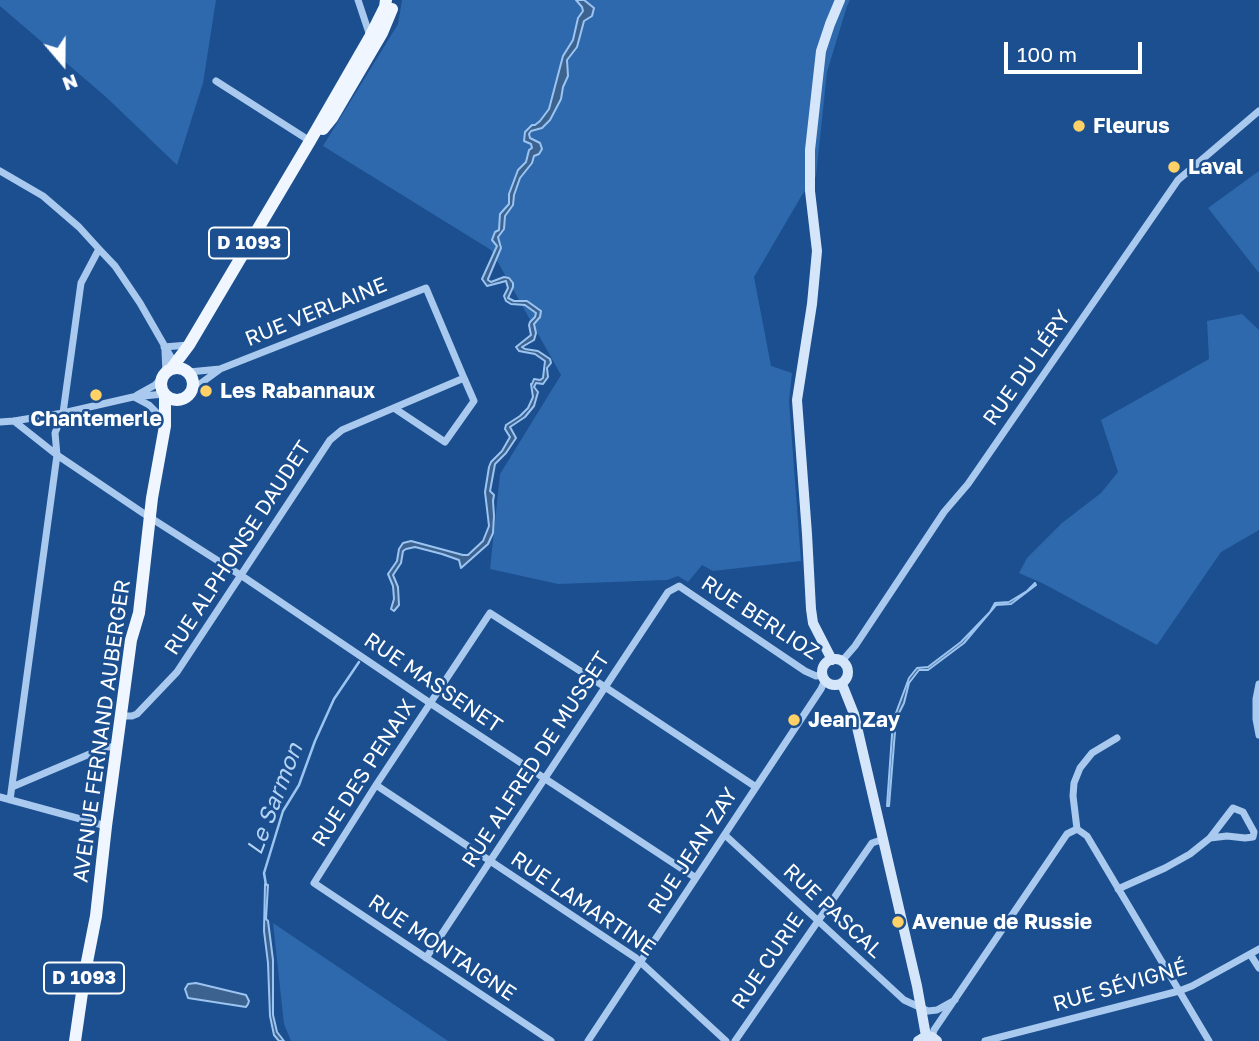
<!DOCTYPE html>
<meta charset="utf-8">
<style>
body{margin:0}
#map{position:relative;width:1259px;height:1041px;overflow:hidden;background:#1b4f8f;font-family:"Golos Text",sans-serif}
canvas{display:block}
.north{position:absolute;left:28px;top:28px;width:70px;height:70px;-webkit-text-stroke:5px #1b4f8f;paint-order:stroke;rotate:160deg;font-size:19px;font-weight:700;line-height:28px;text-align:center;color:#fff}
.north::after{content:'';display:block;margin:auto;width:24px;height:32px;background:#fff;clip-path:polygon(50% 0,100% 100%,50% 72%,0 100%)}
.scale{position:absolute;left:1004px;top:42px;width:138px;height:32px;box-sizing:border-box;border:4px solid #fff;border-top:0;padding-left:9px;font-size:21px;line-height:24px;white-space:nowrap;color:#fff;-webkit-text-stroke:5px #1b4f8f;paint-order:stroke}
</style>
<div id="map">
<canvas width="1259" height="1041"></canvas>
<div class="north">N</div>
<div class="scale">100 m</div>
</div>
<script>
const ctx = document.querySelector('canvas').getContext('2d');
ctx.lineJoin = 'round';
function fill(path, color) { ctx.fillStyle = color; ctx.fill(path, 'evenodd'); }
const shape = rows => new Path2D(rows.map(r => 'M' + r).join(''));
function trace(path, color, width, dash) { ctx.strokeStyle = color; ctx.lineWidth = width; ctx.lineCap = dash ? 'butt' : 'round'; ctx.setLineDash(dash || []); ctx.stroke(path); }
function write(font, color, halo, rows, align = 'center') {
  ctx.font = font + ' "Golos Text",sans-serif'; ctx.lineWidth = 5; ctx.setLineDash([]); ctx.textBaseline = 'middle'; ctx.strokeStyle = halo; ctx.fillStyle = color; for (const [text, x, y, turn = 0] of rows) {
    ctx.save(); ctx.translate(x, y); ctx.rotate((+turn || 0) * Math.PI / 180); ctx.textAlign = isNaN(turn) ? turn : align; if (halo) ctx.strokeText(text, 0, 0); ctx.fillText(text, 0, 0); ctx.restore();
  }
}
fill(shape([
 [0,0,216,0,203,83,177,165,106,97,0,6],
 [402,0,850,0,847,6,827,72,816,176,802,195,754,277,771,366,792,373,789,401,801,561,713,571,702,565,688,582,678,576,667,580,558,584,490,569,500,474,561,375,491,250,323,146,398,24],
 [1259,171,1259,273,1208,208],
 [1242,314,1259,330,1259,530,1221,552,1157,645,1044,584,1019,573,1027,558,1062,523,1101,493,1118,472,1101,420,1209,359,1207,321],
 [273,923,448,1041,291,1041,284,1024]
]), '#2e69ad');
const water = shape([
 [576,0,584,0,594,8,592,16,584,21,577,47,567,60,568,76,563,87,561,99,550,120,542,128,531,131,529,134,530,138,540,143,542,149,539,154,534,156,532,163,520,178,514,195,513,205,505,216,504,229,498,237,501,248,488,279,488,280,491,282,504,277,509,278,513,283,513,287,508,298,514,301,527,301,541,311,540,317,534,324,536,333,534,340,522,347,525,349,538,351,550,359,551,363,547,368,548,377,543,384,536,383,534,387,538,392,534,406,525,417,510,427,516,438,506,453,495,464,490,491,494,495,493,501,494,516,493,533,488,544,461,568,459,560,442,554,415,547,406,549,403,551,401,563,393,575,398,587,399,605,394,611,391,609,394,599,393,586,388,574,397,561,399,549,403,543,411,541,463,555,468,555,483,541,489,526,485,492,489,467,491,462,502,451,510,437,505,429,506,425,520,416,528,408,533,397,531,384,532,384,534,379,540,380,543,378,545,361,535,354,519,351,516,347,531,335,529,325,530,322,535,317,536,313,525,305,511,304,506,301,504,296,508,288,506,281,487,286,482,279,497,246,492,240,495,232,499,230,500,214,509,204,509,194,518,170,526,162,529,150,532,148,531,144,524,141,525,132,532,125,535,125,540,121,549,109,563,56,573,40,578,18,583,11,582,7,576,0],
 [1035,583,1036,585,1011,604,996,605,964,643,928,670,919,670,909,683,904,703,896,719,889,806,887,806,893,721,909,678,917,668,928,667,961,642,990,612,995,603,1009,602,1027,591,1035,583],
 [265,884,268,885,266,919,268,921,273,960,273,1015,277,1032,284,1041,279,1041,274,1035,270,1016,268,963,264,931,265,884],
 [196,983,246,995,249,1001,248,1004,246,1007,188,998,185,989,188,984,196,983]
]);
fill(water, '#3c6290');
trace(water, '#9cc4f0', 2);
trace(shape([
 [266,885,264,873,283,811,299,785,315,741,334,699,359,662]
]), '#9cc4f0', 2.5);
trace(shape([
 [358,0,370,36],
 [216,81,310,141],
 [0,171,43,196,79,227,99,249,115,266,140,303,175,364],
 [164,347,188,345],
 [165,351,166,373],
 [193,389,219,370],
 [137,395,155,385,161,379],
 [134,397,149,405,160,416,164,423],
 [394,408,445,442,474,401,464,378],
 [14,421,57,455,143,513,245,578,430,703,696,878],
 [0,422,14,421,63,413,133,397,164,394],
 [842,661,855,646,944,512,968,484,1178,180,1259,111],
 [1259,684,1256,699,1256,719,1259,735],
 [121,716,132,716,137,714,177,672,330,440,342,430,464,378,426,288,220,369,189,372],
 [376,785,636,958,726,1041],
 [12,787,106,747,117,747],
 [0,797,106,826],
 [10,800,57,455,55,433,63,413,81,283,99,249],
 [1077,829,1087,836,1209,1041],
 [1077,829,1073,796,1074,783,1080,768,1092,753,1117,738],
 [725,835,904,1000,928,1011,937,1010,955,1000],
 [1118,889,1165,868,1190,854,1210,838,1233,808,1243,812,1254,832,1253,837,1245,838,1227,836,1210,838],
 [1250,954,1259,968],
 [426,958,668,592,679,586,805,671,816,676,823,675],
 [932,1037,934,1030,1067,834,1077,829],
 [551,1041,314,883,376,785,490,613,605,687,756,787],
 [588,1041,821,689,825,680],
 [735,1041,872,843,884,839],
 [985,1041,1179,991,1192,986,1259,949]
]), '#a9c9ee', 7);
trace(shape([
 '822 672a13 13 0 1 1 26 0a13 13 0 1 1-26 0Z',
 [832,660,813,623,811,609,807,534,797,400,812,304,817,251,810,191,810,150,821,51,830,24,840,0],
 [842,684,854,714,917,986,926,1036],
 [918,1041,926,1036,932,1037,937,1041]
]), '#d6e6fa', 10);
trace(shape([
 [323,129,332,118,382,33,392,9],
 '161 384a16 16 0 1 1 32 0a16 16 0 1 1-32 0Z',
 [171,369,189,345,310,141,370,37,385,7,386,0],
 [75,1041,85,972,96,916,106,826,131,640,139,613,152,498,165,426,165,396]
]), '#f0f6ff', 12);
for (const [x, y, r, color] of [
 [1079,126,7,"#ffd166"],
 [1174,167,7,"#ffd166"],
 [206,391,7,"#ffd166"],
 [96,395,7,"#ffd166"],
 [794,720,7,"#ffd166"],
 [898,922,7,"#ffd166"]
]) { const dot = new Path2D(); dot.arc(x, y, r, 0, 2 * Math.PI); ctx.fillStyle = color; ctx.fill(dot); trace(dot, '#1b4f8f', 2.5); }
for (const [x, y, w] of [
 [249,243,80],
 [84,978,80]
]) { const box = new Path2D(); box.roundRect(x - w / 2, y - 15.5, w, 31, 5); ctx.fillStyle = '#1b4f8f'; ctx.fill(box); trace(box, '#fff', 2); }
write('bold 19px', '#fff', null, [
 ["D 1093",249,243],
 ["D 1093",84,978]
]);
write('bold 21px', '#fff', '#1b4f8f', [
 ["Fleurus",1093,126],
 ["Laval",1188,167],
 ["Les Rabannaux",220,391],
 ["Chantemerle",96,419,"center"],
 ["Jean Zay",808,720],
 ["Avenue de Russie",912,922]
], 'left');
write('21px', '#fff', '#1b4f8f', [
 ["RUE VERLAINE",316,312,-22],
 ["RUE DU LÉRY",1027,368,-55],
 ["RUE ALPHONSE DAUDET",238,548,-57],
 ["RUE BERLIOZ",760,618,33],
 ["RUE MASSENET",433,683,34],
 ["AVENUE FERNAND AUBERGER",102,731,-82],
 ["RUE ALFRED DE MUSSET",536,760,-57],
 ["RUE DES PENAIX",364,773,-57],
 ["RUE JEAN ZAY",693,851,-57],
 ["RUE LAMARTINE",583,904,34],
 ["RUE PASCAL",833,911,43],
 ["RUE MONTAIGNE",442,948,34],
 ["RUE CURIE",768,961,-56],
 ["RUE SÉVIGNÉ",1120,986,-16]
]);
write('italic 23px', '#b5d3f5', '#1b4f8f', [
 ["Le Sarmon",275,799,-69]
]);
</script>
